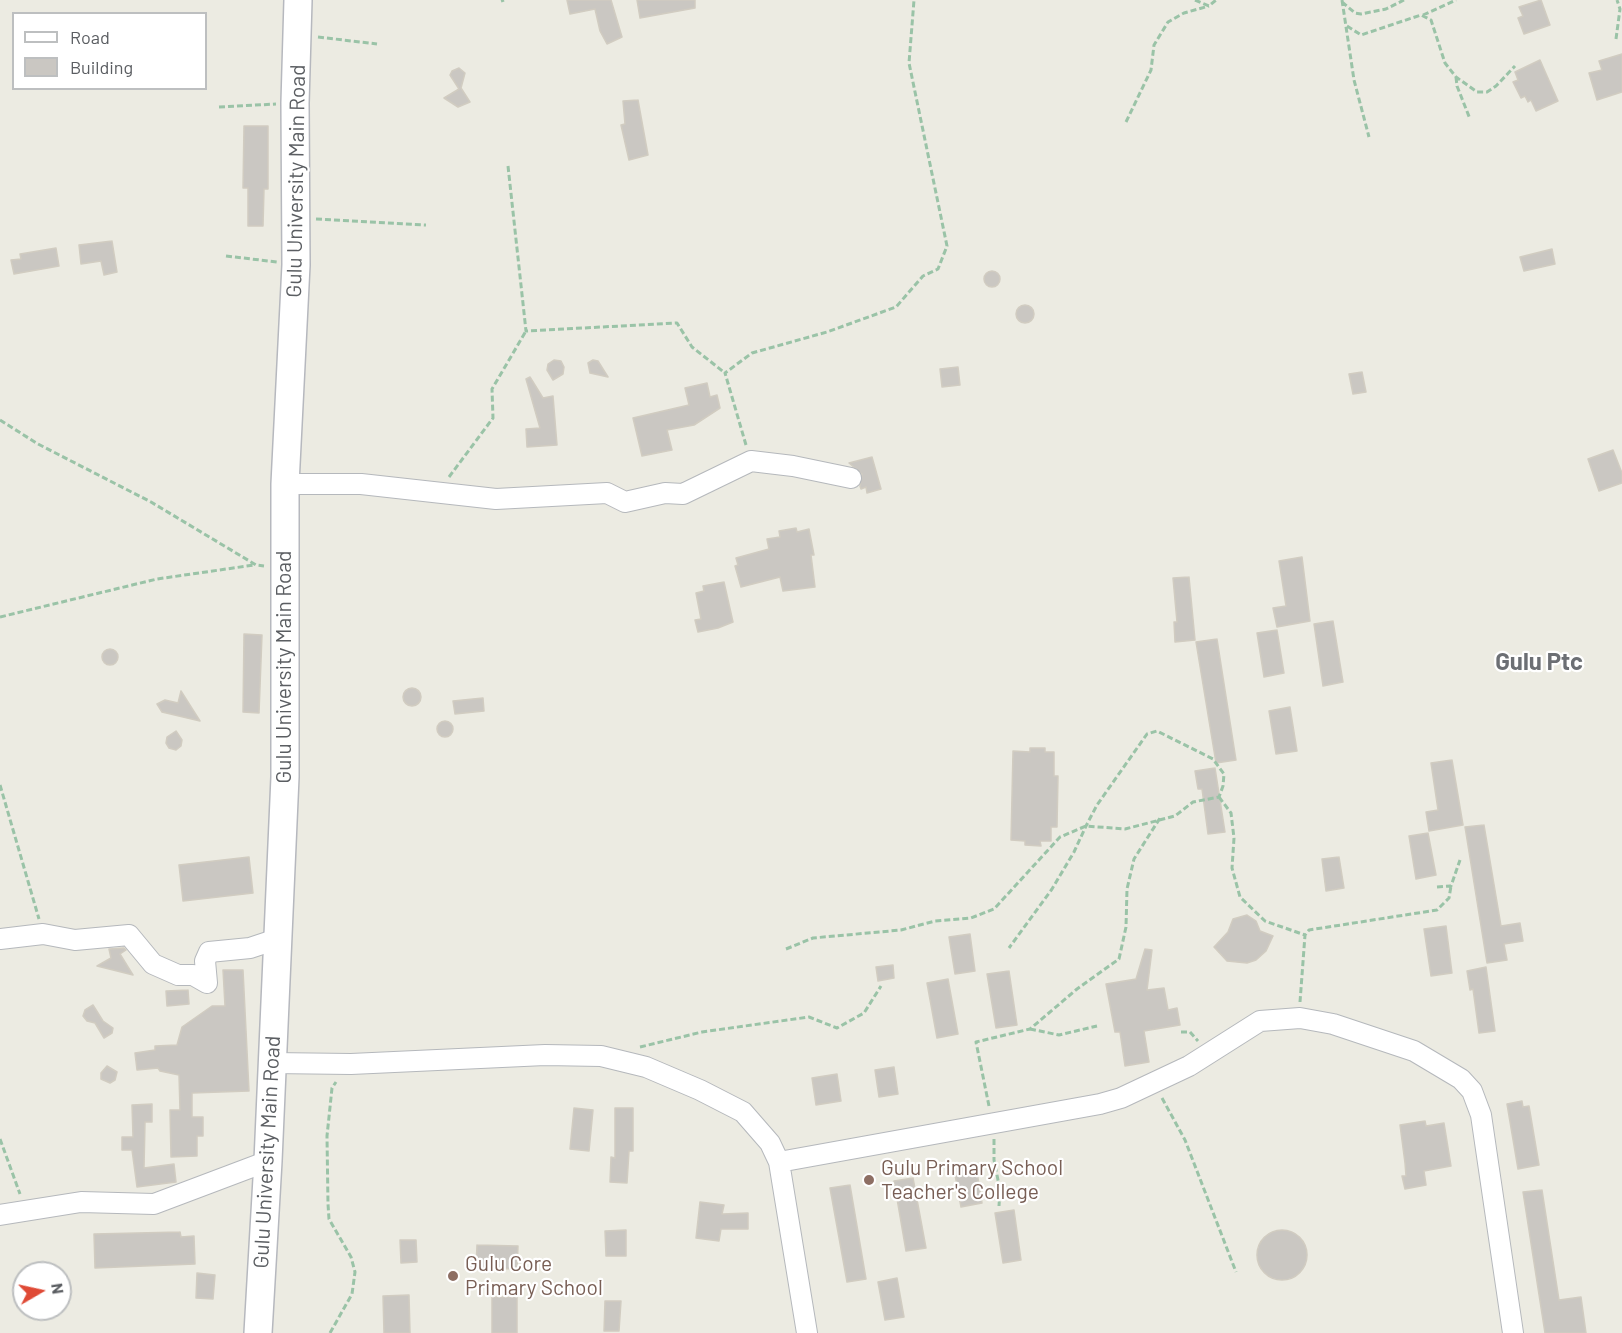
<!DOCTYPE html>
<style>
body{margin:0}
#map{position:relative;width:1622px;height:1333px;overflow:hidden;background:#ecebe2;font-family:Barlow,sans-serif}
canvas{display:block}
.legend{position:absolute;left:12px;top:12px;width:195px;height:78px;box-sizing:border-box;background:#fff;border:2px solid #bdbfc0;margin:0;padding:8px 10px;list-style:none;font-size:18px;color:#5b5e62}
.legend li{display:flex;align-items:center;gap:12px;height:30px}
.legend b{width:30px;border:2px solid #bdbfc0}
.north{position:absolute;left:12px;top:1261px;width:60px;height:60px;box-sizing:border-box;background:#fff;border:2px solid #bdbfc0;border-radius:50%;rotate:81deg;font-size:16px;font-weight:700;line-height:24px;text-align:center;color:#5b5e62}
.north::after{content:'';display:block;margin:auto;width:21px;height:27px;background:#df4a36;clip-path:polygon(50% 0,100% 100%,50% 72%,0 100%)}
</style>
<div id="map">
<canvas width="1622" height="1333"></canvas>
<ul class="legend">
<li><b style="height:8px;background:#fff"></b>Road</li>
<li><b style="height:16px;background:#cac7c2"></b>Building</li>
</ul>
<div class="north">N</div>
</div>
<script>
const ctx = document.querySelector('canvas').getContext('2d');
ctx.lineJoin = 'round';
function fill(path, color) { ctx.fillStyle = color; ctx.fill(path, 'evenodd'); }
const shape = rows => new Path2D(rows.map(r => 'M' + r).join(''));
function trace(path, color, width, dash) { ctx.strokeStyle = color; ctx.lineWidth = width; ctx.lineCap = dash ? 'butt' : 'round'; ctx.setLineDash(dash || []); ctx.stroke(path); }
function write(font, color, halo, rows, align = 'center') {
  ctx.font = font + ' Barlow,sans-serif'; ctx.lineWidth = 4.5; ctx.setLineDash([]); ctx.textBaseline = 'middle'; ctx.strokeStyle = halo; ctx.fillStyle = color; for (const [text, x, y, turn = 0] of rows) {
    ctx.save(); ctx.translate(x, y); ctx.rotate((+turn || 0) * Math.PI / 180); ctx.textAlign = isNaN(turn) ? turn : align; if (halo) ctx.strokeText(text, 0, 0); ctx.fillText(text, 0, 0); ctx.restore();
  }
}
const building = shape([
 [567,0,611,0,622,37,607,44,600,31,595,9,570,14,567,0],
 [637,0,695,0,695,8,640,18,637,0],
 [1541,0,1550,25,1524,34,1518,18,1523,16,1519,7,1541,0],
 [1622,54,1622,92,1597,100,1589,73,1602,70,1599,61,1622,54],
 [1540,60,1558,101,1536,111,1531,100,1528,102,1525,96,1521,98,1513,82,1518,80,1515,72,1540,60],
 [459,68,465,73,461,88,470,102,458,107,444,98,459,89,450,75,452,71,459,68],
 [638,100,648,155,629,160,621,125,625,124,623,101,638,100],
 [244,126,268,126,268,189,264,189,263,226,248,226,248,188,243,188,244,126],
 [112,241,117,272,104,275,101,261,81,264,79,245,112,241],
 [56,248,59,266,14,274,11,260,21,259,20,254,56,248],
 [1552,249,1555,264,1524,271,1520,257,1552,249],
 '984 279a8 8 0 1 1 16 0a8 8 0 1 1-16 0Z',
 '1016 314a9 9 0 1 1 18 0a9 9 0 1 1-18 0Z',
 [554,360,561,361,564,367,563,374,553,380,547,370,548,364,554,360],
 [593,360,598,361,608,377,590,373,588,363,593,360],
 [958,367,960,385,942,387,940,369,958,367],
 [1362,372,1366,392,1353,394,1349,374,1362,372],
 [530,377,543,398,553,396,557,445,527,447,526,429,540,428,526,379,530,377],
 [707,383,710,397,717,395,720,408,694,425,667,430,672,450,642,456,633,418,689,405,685,388,707,383],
 [1613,450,1622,473,1622,483,1599,491,1588,459,1613,450],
 [872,457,881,489,867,493,866,487,861,489,860,486,862,474,849,463,872,457],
 [796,528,797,532,809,529,814,555,811,555,815,587,783,591,780,577,741,587,735,566,738,565,736,558,769,549,767,539,780,537,779,531,796,528],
 [1302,557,1310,621,1277,627,1273,608,1286,606,1279,561,1302,557],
 [1189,577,1195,640,1175,642,1174,622,1177,622,1173,578,1189,577],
 [724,582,733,622,718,628,698,632,695,620,701,619,696,593,704,591,703,586,724,582],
 [1333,621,1343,682,1323,686,1314,624,1333,621],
 [1277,630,1284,673,1264,677,1257,633,1277,630],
 [244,634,262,635,259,713,243,712,244,634],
 [1217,639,1236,760,1216,763,1196,642,1217,639],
 '102 657a8 8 0 1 1 16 0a8 8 0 1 1-16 0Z',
 '403 697a9 9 0 1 1 18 0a9 9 0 1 1-18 0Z',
 [181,691,200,721,162,712,157,704,165,700,178,703,181,691],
 [483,698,484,711,455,714,453,701,483,698],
 [1290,707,1297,751,1276,754,1269,711,1290,707],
 '437 729a8 8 0 1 1 16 0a8 8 0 1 1-16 0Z',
 [176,731,182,740,181,746,176,750,169,748,166,743,167,737,176,731],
 [1030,748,1045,748,1045,752,1054,752,1054,776,1058,776,1057,827,1051,827,1051,841,1040,841,1041,846,1025,845,1025,841,1011,840,1013,751,1030,752,1030,748],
 [1452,760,1463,825,1429,831,1426,812,1438,810,1431,763,1452,760],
 [1215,768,1225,832,1208,834,1202,789,1198,789,1195,771,1215,768],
 [1484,825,1501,926,1520,923,1523,941,1504,944,1507,960,1487,963,1465,827,1484,825],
 [1428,833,1436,875,1416,879,1409,836,1428,833],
 [249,857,253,893,183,901,179,865,249,857],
 [1339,857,1344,888,1326,891,1322,859,1339,857],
 [1247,915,1256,921,1260,931,1273,936,1266,951,1256,960,1247,963,1227,961,1214,947,1228,932,1233,919,1247,915],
 [1446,926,1452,973,1431,976,1424,929,1446,926],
 [970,934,975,971,955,974,949,937,970,934],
 [124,948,126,950,120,954,133,975,97,966,111,958,109,949,124,948],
 [1145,949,1152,950,1147,990,1164,988,1168,1010,1177,1008,1180,1025,1144,1031,1149,1062,1125,1066,1120,1032,1115,1032,1106,984,1136,979,1145,949],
 [893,965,894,978,878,981,876,967,893,965],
 [1486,967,1495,1031,1479,1033,1473,989,1470,990,1467,971,1486,967],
 [223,970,243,970,249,1091,192,1093,192,1117,203,1117,203,1136,197,1136,197,1156,171,1157,170,1110,180,1110,179,1075,160,1071,158,1068,137,1070,135,1053,155,1050,155,1046,177,1045,182,1027,212,1006,225,1006,223,970],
 [1009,971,1017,1025,996,1028,987,974,1009,971],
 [948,979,958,1034,937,1038,927,983,948,979],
 [188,990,189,1004,167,1006,166,991,188,990],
 [93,1005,103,1021,113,1028,112,1033,104,1038,95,1023,87,1021,83,1016,85,1010,93,1005],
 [107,1066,117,1072,115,1080,110,1083,101,1079,101,1073,107,1066],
 [894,1067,898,1094,879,1097,875,1070,894,1067],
 [837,1074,841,1101,816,1105,812,1078,837,1074],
 [1522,1101,1523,1107,1529,1106,1539,1165,1518,1169,1507,1104,1522,1101],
 [152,1104,152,1122,145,1122,144,1168,174,1164,176,1182,137,1187,132,1150,122,1150,122,1137,133,1137,132,1105,152,1104],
 [574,1108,593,1110,589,1151,570,1149,574,1108],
 [615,1108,633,1108,633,1151,629,1151,627,1183,610,1182,611,1157,615,1158,615,1108],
 [1425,1121,1426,1126,1444,1123,1451,1166,1424,1171,1426,1185,1405,1189,1402,1176,1406,1176,1405,1163,1400,1125,1425,1121],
 [976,1166,982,1203,961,1207,954,1169,976,1166],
 [913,1178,926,1248,906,1251,894,1181,913,1178],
 [850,1185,866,1279,847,1282,830,1188,850,1185],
 [1542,1190,1559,1300,1581,1297,1586,1333,1545,1333,1523,1192,1542,1190],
 [700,1202,724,1205,722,1214,748,1213,748,1229,721,1229,719,1241,696,1238,700,1202],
 [1014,1210,1021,1260,1003,1263,995,1213,1014,1210],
 '1257 1255a25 25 0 1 1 50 0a25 25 0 1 1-50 0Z',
 [626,1230,626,1256,606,1256,605,1231,626,1230],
 [180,1232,181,1237,194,1236,195,1264,95,1268,94,1234,180,1232],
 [400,1240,416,1240,417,1262,401,1263,400,1240],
 [477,1245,518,1246,517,1269,476,1268,477,1245],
 [197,1273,215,1275,213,1299,196,1298,197,1273],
 [897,1278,904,1317,885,1320,878,1282,897,1278],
 [409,1295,410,1333,384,1333,383,1296,409,1295],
 [492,1297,517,1297,517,1333,492,1333,492,1297],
 [605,1301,621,1301,619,1331,604,1331,605,1301]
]);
fill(building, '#cac7c2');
trace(building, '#d1ccc1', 1.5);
const street = shape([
 [285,484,361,484,496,499,607,493,625,502,665,493,683,494,751,461,793,466,851,478],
 [0,939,43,934,75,940,129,935,153,964,178,975,193,975,207,983,205,961,209,952,250,948,277,939],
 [271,1063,351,1064,545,1055,601,1056,646,1067,700,1090,743,1112,770,1143,779,1162,807,1333],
 [779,1162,1100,1104,1121,1098,1189,1066,1260,1021,1300,1018,1333,1024,1414,1051,1461,1079,1472,1091,1481,1115,1513,1333],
 [0,1215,81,1202,154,1204,268,1161]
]);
const secondary = shape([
 [258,1333,268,1161,285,777,285,484,296,265,295,103,298,0]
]);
trace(street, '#b5b8bc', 22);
trace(secondary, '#b6b8be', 30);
trace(shape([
 [1195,0,1209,6,1216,0],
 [1342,0,1354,80,1369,137],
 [501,1,504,0],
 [1342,2,1355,13,1361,14,1386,9,1404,0],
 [1423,15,1456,0],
 [1347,26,1361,35,1421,15,1431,20,1445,63,1456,77,1477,92,1487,92,1496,86,1515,66],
 [318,37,377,44],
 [1616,39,1620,9,1617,0],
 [1456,77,1457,86,1470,119],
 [219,107,276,104],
 [1126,122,1151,70,1154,45,1168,22,1184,13,1209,6],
 [508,166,526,331,677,323,692,347,725,373],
 [316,219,426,225],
 [226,256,277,262],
 [0,420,38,444,151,502,256,565,264,566],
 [746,445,725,373,752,353,827,332,896,307,923,276,938,269,947,246,909,63,914,0],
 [449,477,493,418,492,389,526,331],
 [0,617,157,579,254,565],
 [0,785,39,919],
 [1219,797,1231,813,1234,838,1232,868,1240,897,1265,921,1305,935],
 [1437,887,1451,886,1460,860],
 [786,949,813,938,901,930,935,921,971,918,994,909,1060,837,1086,826,1125,829,1175,816,1193,802,1219,797,1223,786,1224,774,1213,759,1157,731,1147,734,1097,805,1086,826,1074,852,1052,889,1009,948],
 [1300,1002,1305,935,1309,930,1437,910,1449,898,1451,886],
 [1030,1029,1059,1035,1097,1026],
 [1181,1032,1190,1032,1198,1041],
 [640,1047,702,1032,809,1017,837,1028,864,1013,881,986],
 [1162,1098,1185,1140,1236,1272],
 [989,1106,976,1042,1030,1029,1077,989,1119,959,1126,927,1127,889,1134,859,1160,818],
 [0,1139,20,1194],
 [994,1139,994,1160,1000,1190,999,1206],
 [330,1333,352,1294,355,1272,351,1257,329,1219,328,1204,327,1136,332,1088,336,1082]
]), '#9ac3a7', 3, [6, 3]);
trace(street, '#fff', 20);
trace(secondary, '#fff', 27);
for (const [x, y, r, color] of [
 [869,1180,6,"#8d6e63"],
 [453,1276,6,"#8d6e63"]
]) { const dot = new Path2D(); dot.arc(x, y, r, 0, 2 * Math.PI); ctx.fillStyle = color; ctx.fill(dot); trace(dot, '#fff', 2); }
write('21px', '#5b5e62', '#fff', [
 ["Gulu University Main Road",296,181,-89],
 ["Gulu University Main Road",284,667,-90],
 ["Gulu University Main Road",267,1152,-87]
]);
write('21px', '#785e54', '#fff', [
 ["Gulu Primary School",881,1168],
 ["Teacher's College",881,1192],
 ["Gulu Core",465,1264],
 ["Primary School",465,1288]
], 'left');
write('bold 24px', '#6c6f74', '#fff', [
 ["Gulu Ptc",1539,662]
]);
</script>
